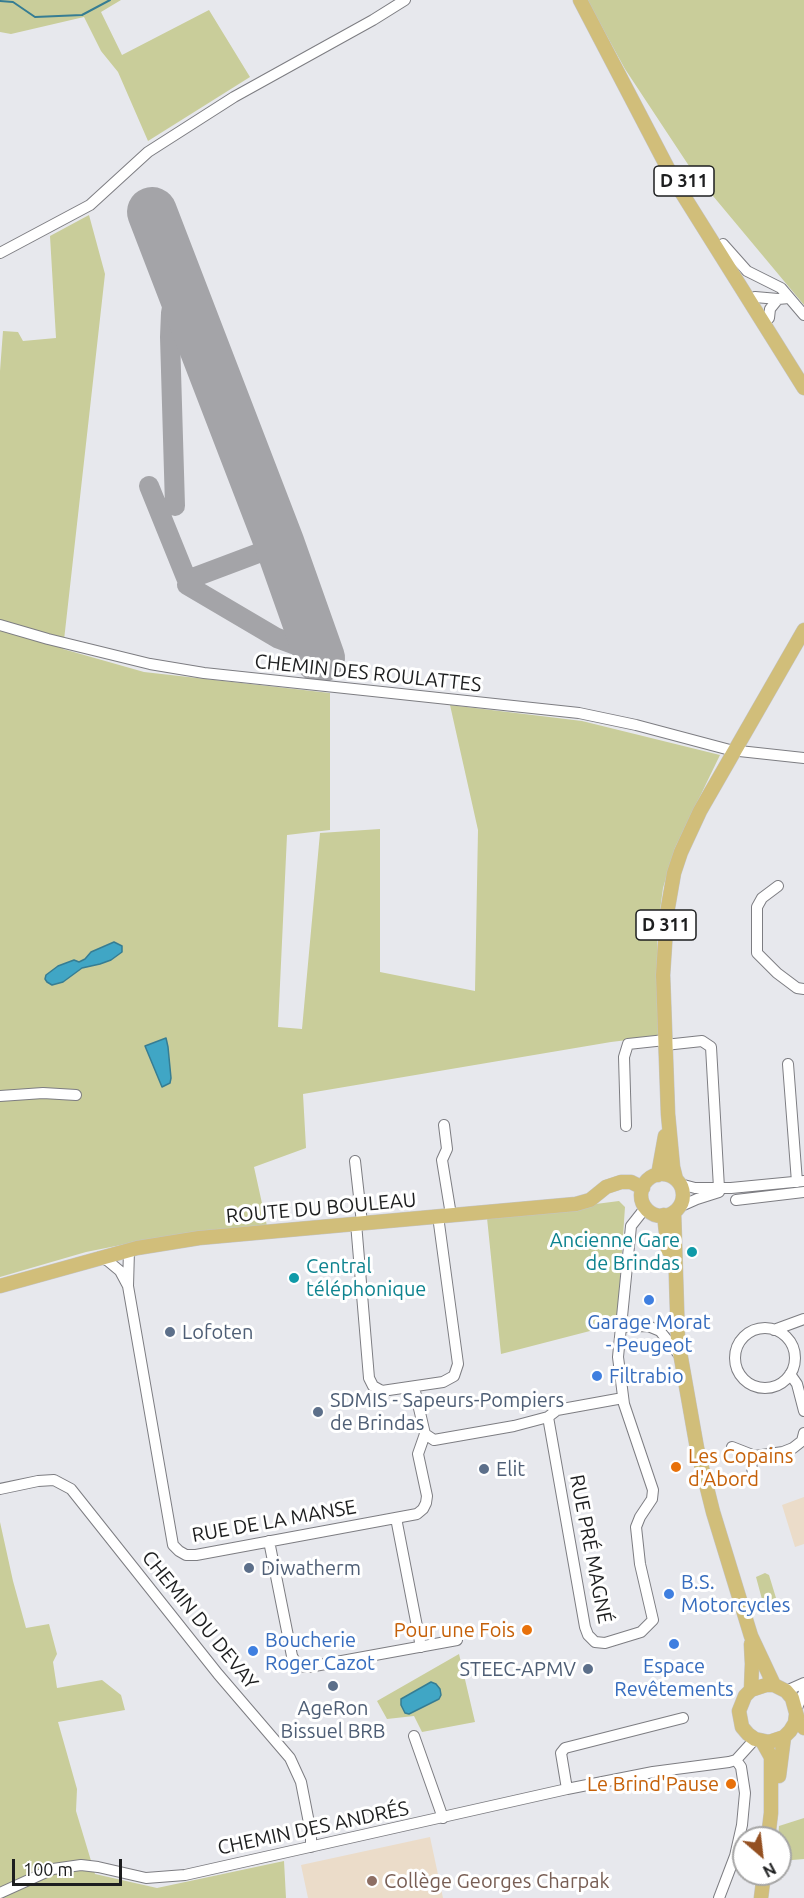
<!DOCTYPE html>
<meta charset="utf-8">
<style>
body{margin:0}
#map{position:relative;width:804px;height:1898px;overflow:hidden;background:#e7e8ed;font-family:Ubuntu,sans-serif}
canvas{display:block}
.north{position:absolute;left:732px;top:1826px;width:60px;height:60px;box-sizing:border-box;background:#fff;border:2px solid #a5a5a5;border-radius:50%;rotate:152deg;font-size:16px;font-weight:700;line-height:24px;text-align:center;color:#1d1e1f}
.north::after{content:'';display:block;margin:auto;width:21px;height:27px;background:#945021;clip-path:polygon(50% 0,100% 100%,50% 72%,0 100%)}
.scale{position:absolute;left:12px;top:1859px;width:110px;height:27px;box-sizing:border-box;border:3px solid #1d1e1f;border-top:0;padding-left:8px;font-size:18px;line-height:21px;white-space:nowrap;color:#1d1e1f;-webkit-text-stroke:4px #fff;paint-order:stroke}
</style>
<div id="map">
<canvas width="804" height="1898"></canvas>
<div class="north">N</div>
<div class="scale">100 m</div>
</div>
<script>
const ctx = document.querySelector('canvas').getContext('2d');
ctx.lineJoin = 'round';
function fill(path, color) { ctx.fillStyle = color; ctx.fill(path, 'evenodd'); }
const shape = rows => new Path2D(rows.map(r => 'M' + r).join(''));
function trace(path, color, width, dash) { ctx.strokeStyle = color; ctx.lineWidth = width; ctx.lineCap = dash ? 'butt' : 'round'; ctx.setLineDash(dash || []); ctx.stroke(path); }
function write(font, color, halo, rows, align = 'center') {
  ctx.font = font + ' Ubuntu,sans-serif'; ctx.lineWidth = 6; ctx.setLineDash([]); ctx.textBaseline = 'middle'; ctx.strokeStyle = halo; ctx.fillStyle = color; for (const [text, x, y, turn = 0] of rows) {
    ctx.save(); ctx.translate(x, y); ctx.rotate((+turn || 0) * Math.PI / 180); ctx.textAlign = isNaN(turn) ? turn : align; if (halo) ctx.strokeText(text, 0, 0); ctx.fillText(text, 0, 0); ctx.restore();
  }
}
fill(shape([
 [804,1497,804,1544,795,1547,782,1505],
 [430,1837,443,1898,308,1898,301,1865]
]), '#ebdcc9');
fill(shape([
 [0,0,121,0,101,12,122,55,209,10,250,77,148,141,118,72,101,51,84,17,11,34,0,32],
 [587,0,804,0,804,305,693,172,625,69],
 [89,215,105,274,63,649,144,672,330,693,330,830,287,835,278,1027,302,1029,320,833,380,829,380,972,475,991,478,830,450,705,582,721,720,755,675,848,663,888,657,933,660,1036,611,1042,303,1094,306,1148,254,1167,267,1226,136,1242,86,1252,0,1277,0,371,3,331,18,332,23,341,56,338,50,236],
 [619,1201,625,1207,617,1324,501,1354,487,1218],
 [0,1522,13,1581,26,1628,49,1624,57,1654,53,1662,57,1688,102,1680,121,1695,125,1710,58,1722,77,1789,76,1811,95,1874,157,1888,284,1861,286,1898,0,1898],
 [765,1573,769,1575,776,1598,775,1601,769,1604,763,1603,756,1577],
 [459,1654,475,1722,422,1732,414,1716,387,1719,377,1701],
 [804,1818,804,1859,780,1861,780,1838,778,1838,779,1826]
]), '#c9cd9a');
const water = shape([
 [114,942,122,946,122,952,111,960,100,964,82,968,63,982,52,985,47,982,45,979,46,975,58,966,74,960,79,962,85,959,91,952,114,942],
 [166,1038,168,1047,171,1078,170,1083,162,1087,145,1046,166,1038],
 [431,1682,436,1684,440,1689,441,1695,439,1699,409,1714,405,1713,401,1705,401,1699,431,1682]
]);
fill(water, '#40a6c5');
trace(water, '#367d93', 1.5);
trace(shape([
 [0,1,13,2,35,17,82,15,110,0]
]), '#367d93', 2);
trace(shape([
 [149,486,187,580,280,545],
 [175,506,170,337,171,313,174,297,180,283],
 [187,585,277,638,296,645,317,648]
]), '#a4a4a8', 20);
trace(shape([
 [152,212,280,545,320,658]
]), '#a4a4a8', 50);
const minor = shape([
 [723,244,747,271,781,288,804,315],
 [0,253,90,205,148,152,234,97,373,20,405,0],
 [755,297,778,299,789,298],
 [769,318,770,309,778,299],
 [0,625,48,639,150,664,204,673,579,713,636,725,730,750,804,758],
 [778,886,762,898,757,907,757,953,777,973,797,988,804,989],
 [665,1045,702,1041,711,1047,719,1188],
 [788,1064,797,1182],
 [0,1096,43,1093,76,1095],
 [444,1125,447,1149,442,1160,451,1215],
 [626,1126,624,1057,628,1044,665,1040],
 [355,1161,362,1223],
 [680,1184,695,1188,731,1188,804,1181],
 [736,1200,804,1192],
 [679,1207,697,1199,719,1192],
 [356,1223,369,1378,373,1386,382,1391,443,1382,454,1376,458,1364,438,1216],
 [129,1250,128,1286,173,1545,179,1551,186,1555,196,1555,417,1514,423,1509,426,1503,427,1496,418,1454,425,1434],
 [100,1257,108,1261,120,1271,128,1286],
 [621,1327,648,1326,660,1331,680,1356],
 '735 1358a30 30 0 1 1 60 0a30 30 0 1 1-60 0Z',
 [774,1330,804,1319],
 [790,1374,797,1384,804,1411],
 [414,1387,425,1434,434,1440,514,1426,548,1417],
 [623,1398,557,1410,548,1417,585,1627,588,1635,595,1642,605,1643,641,1632,653,1620,640,1564,636,1527,640,1517,652,1499,653,1490,624,1404,618,1357,631,1226,646,1207],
 [732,1447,755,1456,783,1452,793,1448,802,1441,804,1433],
 [749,1455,754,1477],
 [0,1489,38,1481,54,1480,71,1489,218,1674,290,1758,301,1782,311,1833,311,1847],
 [396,1518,421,1647],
 [269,1541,292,1656,298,1666,309,1667,457,1640],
 [786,1691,804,1683],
 [796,1710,804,1692],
 [414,1736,443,1818],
 [567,1789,561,1753,565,1748,683,1718],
 [0,1893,53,1869,81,1865,98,1867,146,1878,185,1875,567,1789,653,1772,729,1762,736,1760,755,1739],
 [719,1898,735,1856,742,1825,745,1793,741,1767,736,1760]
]);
const major = shape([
 [580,0,675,182,804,388],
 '641 1195a21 21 0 1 1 42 0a21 21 0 1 1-42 0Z',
 [658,1175,665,1136],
 [676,1179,673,1167,668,1114,663,975,667,913,674,873,681,852,700,811,804,630],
 [674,1212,678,1341,697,1448,713,1512,751,1636,774,1685],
 [664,1215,668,1250],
 [0,1286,137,1248,199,1238,576,1204,590,1200,606,1187,621,1182,631,1182,643,1188],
 [751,1644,752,1664,751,1690],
 [796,1715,795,1723,790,1731,784,1737,769,1742,755,1739,748,1734,742,1727,739,1711,745,1696,751,1690,766,1685,774,1685,786,1691,792,1698,798,1720,804,1728],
 [762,1741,771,1757,771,1813,768,1838],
 [779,1776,784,1737],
 [761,1898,764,1874]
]);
trace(minor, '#7d7d82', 12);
trace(major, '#c4c4c5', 15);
trace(minor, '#fff', 10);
trace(major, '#d1be7a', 14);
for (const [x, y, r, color] of [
 [692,1252,6,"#0f9aa8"],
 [294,1278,6,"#0f9aa8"],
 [649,1300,6,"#3f7fe0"],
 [170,1332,6,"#5c6f8a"],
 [597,1376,6,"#3f7fe0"],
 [318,1412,6,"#5c6f8a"],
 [676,1467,6,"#e8710a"],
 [484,1469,6,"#5c6f8a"],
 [249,1568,6,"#5c6f8a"],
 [669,1594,6,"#3f7fe0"],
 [527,1630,6,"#e8710a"],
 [674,1644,6,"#3f7fe0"],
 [253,1651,6,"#3f7fe0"],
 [588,1669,6,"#5c6f8a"],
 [333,1686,6,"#5c6f8a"],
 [731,1784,6,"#e8710a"],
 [372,1881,6,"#8d6e63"]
]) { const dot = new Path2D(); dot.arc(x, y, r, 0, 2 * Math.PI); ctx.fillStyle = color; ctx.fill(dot); trace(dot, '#fff', 2); }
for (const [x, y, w] of [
 [684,181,60],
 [666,925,60]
]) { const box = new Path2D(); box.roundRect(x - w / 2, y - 15, w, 30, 4.5); ctx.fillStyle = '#fff'; ctx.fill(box); trace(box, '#1d1e1f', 1.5); }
write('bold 18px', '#1d1e1f', null, [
 ["D 311",684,181],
 ["D 311",666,925]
]);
write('20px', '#1d1e1f', '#fff', [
 ["CHEMIN DES ROULATTES",368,673,6],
 ["ROUTE DU BOULEAU",321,1208,-5],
 ["RUE DE LA MANSE",274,1521,-10],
 ["RUE PRÉ MAGNÉ",591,1549,79],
 ["CHEMIN DU DEVAY",200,1620,51],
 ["CHEMIN DES ANDRÉS",313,1828,-12]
]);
write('20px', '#0d838f', '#fff', [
 ["Ancienne Gare",680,1240],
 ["de Brindas",680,1263],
 ["Central",306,1266,"left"],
 ["téléphonique",306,1289,"left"]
], 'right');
write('20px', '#366cbe', '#fff', [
 ["Garage Morat",649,1322,"center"],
 ["- Peugeot",649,1345,"center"],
 ["Filtrabio",609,1376],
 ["B.S.",681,1582],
 ["Motorcycles",681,1605],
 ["Boucherie",265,1640],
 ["Roger Cazot",265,1663],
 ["Espace",674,1666,"center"],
 ["Revêtements",674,1689,"center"]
], 'left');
write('20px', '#4e5e75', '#fff', [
 ["Lofoten",182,1332],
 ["SDMIS - Sapeurs-Pompiers",330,1400],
 ["de Brindas",330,1423],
 ["Elit",496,1469],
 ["Diwatherm",261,1568],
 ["STEEC-APMV",576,1669,"right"],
 ["AgeRon",333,1708,"center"],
 ["Bissuel BRB",333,1731,"center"]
], 'left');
write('20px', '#c56008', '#fff', [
 ["Les Copains",688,1456,"left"],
 ["d'Abord",688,1479,"left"],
 ["Pour une Fois",515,1630],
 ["Le Brind'Pause",719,1784]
], 'right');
write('20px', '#785e54', '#fff', [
 ["Collège Georges Charpak",384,1881]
], 'left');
</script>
